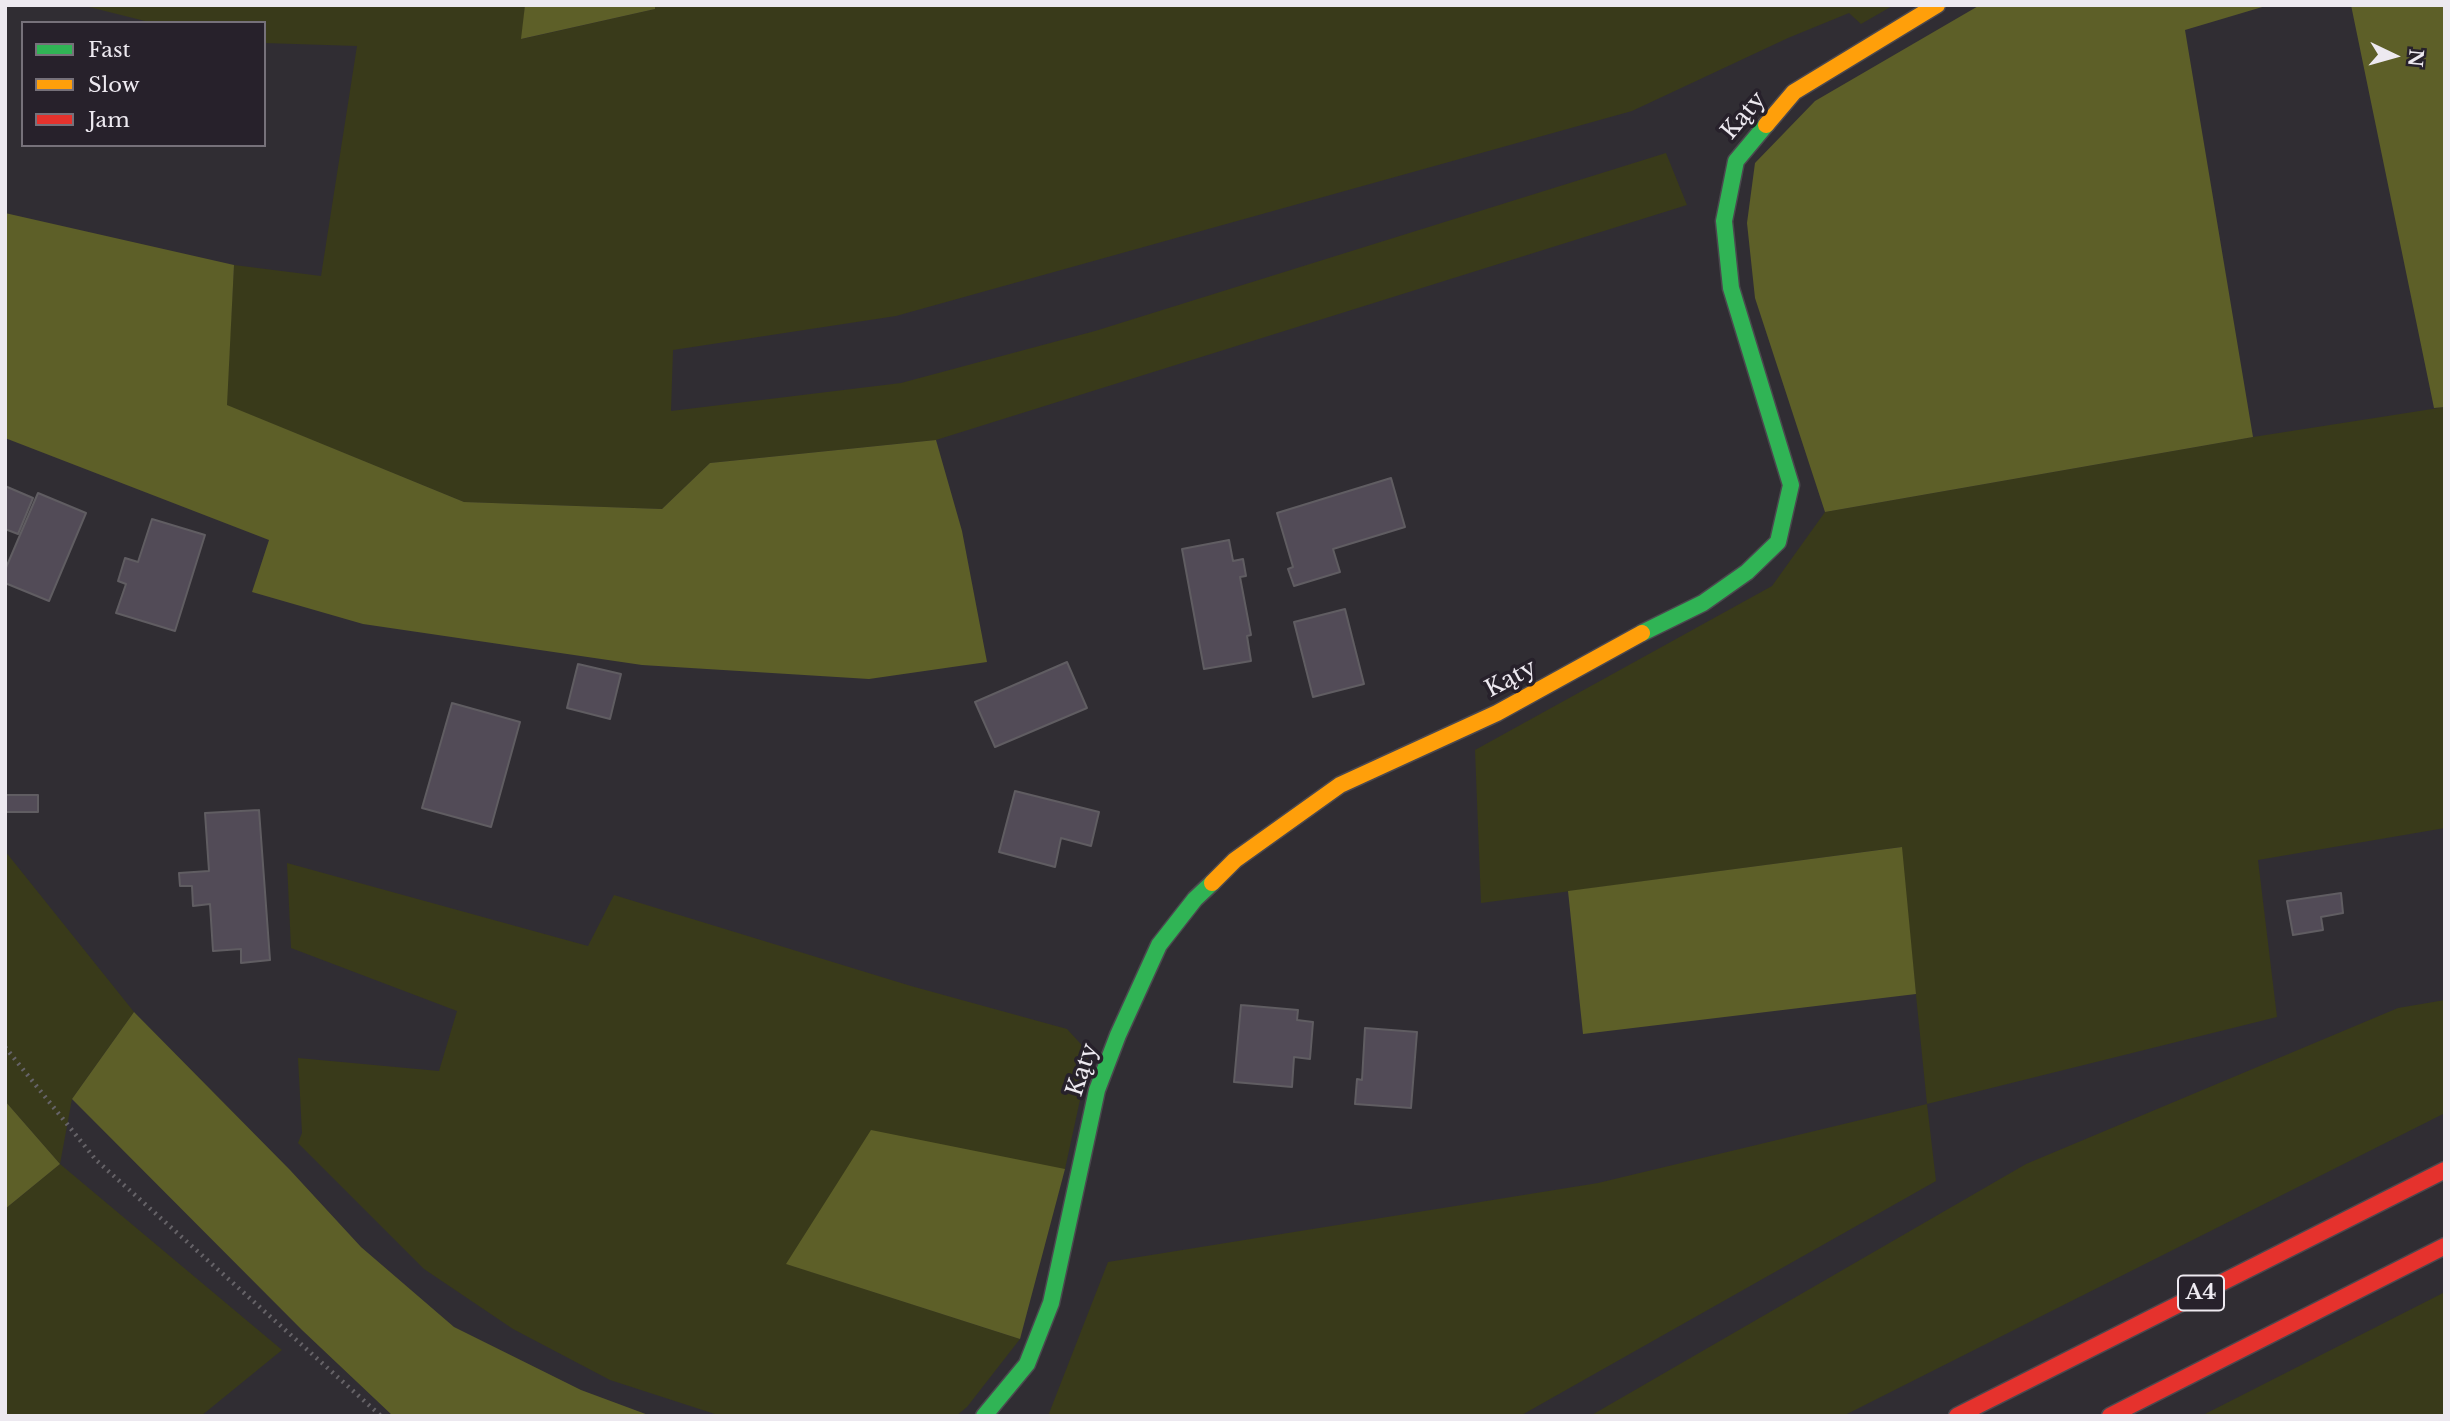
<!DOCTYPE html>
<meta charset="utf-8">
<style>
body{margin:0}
#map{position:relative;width:2450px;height:1421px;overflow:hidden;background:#302d33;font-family:"Libre Baskerville",serif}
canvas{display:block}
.frame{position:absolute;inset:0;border:7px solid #ede9f0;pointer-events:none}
.legend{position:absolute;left:21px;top:21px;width:245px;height:126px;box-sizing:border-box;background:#27212b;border:2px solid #76717a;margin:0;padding:9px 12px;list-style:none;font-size:21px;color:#ede9f0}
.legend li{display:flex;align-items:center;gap:14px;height:35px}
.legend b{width:35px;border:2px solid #76717a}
.north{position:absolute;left:2359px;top:21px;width:70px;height:70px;-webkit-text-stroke:5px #27212b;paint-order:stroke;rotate:95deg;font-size:19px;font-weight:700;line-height:28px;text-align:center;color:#ede9f0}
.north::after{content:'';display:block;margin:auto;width:24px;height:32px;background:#ede9f0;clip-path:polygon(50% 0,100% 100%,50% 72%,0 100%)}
</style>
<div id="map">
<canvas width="2450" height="1421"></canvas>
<div class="frame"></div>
<ul class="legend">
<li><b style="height:9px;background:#30b455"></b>Fast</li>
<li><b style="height:9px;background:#ff9f0a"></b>Slow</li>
<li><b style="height:9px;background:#e5322d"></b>Jam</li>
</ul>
<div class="north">N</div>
</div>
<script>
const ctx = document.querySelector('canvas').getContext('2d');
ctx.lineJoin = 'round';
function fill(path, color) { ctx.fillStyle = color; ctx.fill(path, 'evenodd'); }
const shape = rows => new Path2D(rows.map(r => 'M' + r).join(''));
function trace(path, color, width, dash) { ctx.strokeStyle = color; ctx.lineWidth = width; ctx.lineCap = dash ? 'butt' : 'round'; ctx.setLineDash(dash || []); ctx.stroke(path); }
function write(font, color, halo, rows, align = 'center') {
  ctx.font = font + ' "Libre Baskerville",serif'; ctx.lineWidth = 7; ctx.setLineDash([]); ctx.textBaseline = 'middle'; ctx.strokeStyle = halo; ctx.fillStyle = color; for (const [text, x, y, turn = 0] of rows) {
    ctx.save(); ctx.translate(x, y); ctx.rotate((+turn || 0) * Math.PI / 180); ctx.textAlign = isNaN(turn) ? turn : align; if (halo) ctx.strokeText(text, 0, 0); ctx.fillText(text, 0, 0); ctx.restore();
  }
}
fill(shape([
 [81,5,525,5,522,39,655,9,655,5,1894,5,1861,24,1849,13,1788,38,1632,111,896,316,673,350,671,411,901,383,1095,331,1666,153,1687,205,936,440,710,463,662,509,464,502,226,405,234,265,321,276,357,46,264,43,264,23,153,23],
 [2445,407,2445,828,2258,860,2277,1017,1927,1104,1936,1181,1520,1416,1048,1416,1108,1262,1598,1183,1927,1104,1901,847,1481,903,1475,750,1772,586,1825,512,2253,437],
 [5,851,134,1012,72,1099,60,1164,282,1350,201,1416,5,1416,5,1209,60,1164,5,1101],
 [287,863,588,946,614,895,911,986,1067,1029,1090,1054,1065,1169,787,1264,1020,1339,967,1407,956,1416,721,1416,610,1380,513,1329,424,1269,298,1143,302,1133,298,1058,439,1071,457,1011,291,948],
 [2445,1000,2445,1113,1843,1416,1590,1416,2026,1164,2398,1008],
 [2445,1292,2445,1416,2201,1416]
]), '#393a1a');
fill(shape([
 [525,5,655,5,655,9,521,39],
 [1980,5,2269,5,2185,30,2253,437,1825,512,1755,298,1747,223,1755,163,1815,101],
 [2351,5,2445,5,2445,407,2434,408],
 [5,213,234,265,227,405,464,502,662,509,710,463,936,440,962,531,987,662,869,679,642,665,363,624,252,592,269,540,5,438],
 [1902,847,1916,994,1583,1034,1568,891],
 [134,1012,290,1170,361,1247,454,1327,581,1390,651,1416,393,1416,302,1330,72,1099],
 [5,1101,60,1164,5,1209],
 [871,1130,1065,1169,1020,1339,786,1264]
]), '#5d5f28');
const building = shape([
 [1391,478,1405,527,1333,549,1340,572,1294,586,1288,569,1293,567,1277,513,1391,478],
 [5,486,33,498,18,534,5,529,5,486],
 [38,493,86,513,49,601,5,583,5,570,38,493],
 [152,519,205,535,175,631,116,613,126,584,118,581,125,558,138,562,152,519],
 [1229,540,1233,561,1243,559,1246,576,1240,577,1251,635,1247,636,1251,661,1204,669,1182,549,1229,540],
 [1345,609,1364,684,1313,697,1294,622,1345,609],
 [1067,662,1087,708,995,747,975,702,1067,662],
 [578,664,621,674,610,719,567,708,578,664],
 [452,703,520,722,491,827,422,808,452,703],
 [1015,791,1099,812,1091,846,1061,838,1055,867,999,852,1015,791],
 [5,795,38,795,38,812,5,812,5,795],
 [259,810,270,960,241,963,241,949,213,951,210,904,193,906,192,886,180,886,179,873,209,871,205,813,259,810],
 [2341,893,2343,913,2321,917,2323,930,2293,935,2287,901,2341,893],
 [1241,1005,1298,1010,1297,1020,1313,1022,1310,1059,1294,1057,1292,1087,1234,1082,1241,1005],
 [1365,1028,1417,1032,1411,1108,1355,1104,1357,1079,1362,1080,1365,1028]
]);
fill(building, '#524b57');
trace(building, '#605d62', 2);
const fast = shape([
 [1642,633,1703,603,1747,572,1778,542,1791,485,1731,288,1724,221,1736,161,1766,125],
 [984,1416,1027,1364,1051,1303,1097,1090,1118,1035,1159,945,1195,899,1212,883]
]);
const slow = shape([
 [1766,125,1794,92,1937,5],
 [1212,883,1235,860,1340,785,1497,713,1642,633]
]);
const jam = shape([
 [1957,1416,2445,1170],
 [2110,1416,2445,1246]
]);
trace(fast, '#4b484e', 19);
trace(slow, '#4b484e', 19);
trace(jam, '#4b484e', 19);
trace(shape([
 [5,1047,96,1160,381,1416]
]), '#666368', 4.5, [2, 5]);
trace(fast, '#30b455', 16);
trace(slow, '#ff9f0a', 16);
trace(jam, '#e5322d', 16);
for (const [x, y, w] of [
 [2201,1293,46]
]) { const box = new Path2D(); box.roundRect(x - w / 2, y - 17.5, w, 35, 5); ctx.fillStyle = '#27212b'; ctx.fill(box); trace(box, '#ede9f0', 2); }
write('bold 21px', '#ede9f0', null, [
 ["A4",2201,1293]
]);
write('23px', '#ede9f0', '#27212b', [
 ["Kąty",1744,116,-50],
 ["Kąty",1511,679,-28],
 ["Kąty",1083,1070,-72]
]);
</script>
